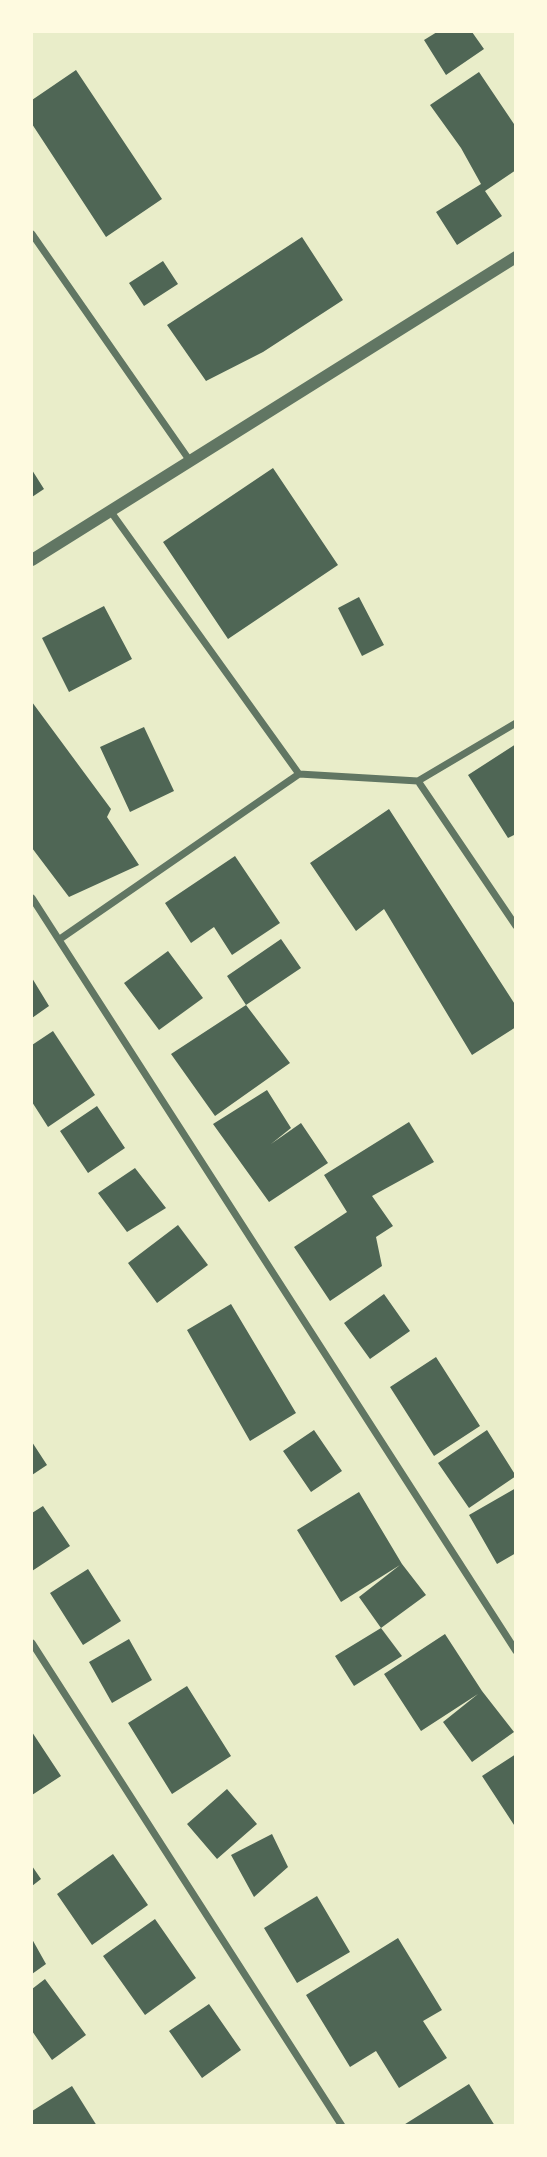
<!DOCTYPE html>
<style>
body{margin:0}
#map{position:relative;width:547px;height:2157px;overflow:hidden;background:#e9edc9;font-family:Inter,sans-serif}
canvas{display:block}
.frame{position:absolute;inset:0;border:33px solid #fefae0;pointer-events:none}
</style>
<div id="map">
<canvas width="547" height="2157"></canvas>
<div class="frame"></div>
</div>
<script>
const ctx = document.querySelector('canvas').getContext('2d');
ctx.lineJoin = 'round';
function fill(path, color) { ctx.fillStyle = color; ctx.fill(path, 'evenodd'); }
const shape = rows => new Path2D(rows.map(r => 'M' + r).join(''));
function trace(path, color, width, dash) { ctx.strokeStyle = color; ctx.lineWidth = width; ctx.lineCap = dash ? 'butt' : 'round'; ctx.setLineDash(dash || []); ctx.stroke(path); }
fill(shape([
 [437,32,472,32,484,49,446,75,424,40],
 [76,70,162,199,106,237,32,124,32,100],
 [479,72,516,127,516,170,485,191,502,216,457,245,436,212,481,184,461,148,430,105],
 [302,237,343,300,263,352,206,381,167,325],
 [163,261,178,284,144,306,129,283],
 [273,468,338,565,228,639,163,542],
 [32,470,44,489,32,497],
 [359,597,384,645,362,656,338,608],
 [104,606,132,659,69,692,42,638],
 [32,702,111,809,107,817,139,865,69,897,32,848],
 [144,727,174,791,130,812,100,747],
 [516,744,516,834,508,838,468,775],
 [389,809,516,1006,516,1027,472,1055,384,909,356,931,310,863],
 [235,856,280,923,232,955,214,927,191,943,165,903],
 [281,939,301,968,246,1005,227,976],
 [168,951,203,998,159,1030,124,983],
 [32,978,49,1006,32,1018],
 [246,1005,290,1063,215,1116,171,1054],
 [53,1031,95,1095,48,1127,32,1102,32,1045],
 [267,1090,291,1128,271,1144,301,1123,328,1163,269,1202,213,1124],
 [97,1106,125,1148,88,1173,60,1131],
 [409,1122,434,1162,372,1196,393,1226,376,1237,382,1266,330,1301,294,1247,347,1212,324,1175],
 [135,1168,166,1208,127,1232,98,1193],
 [178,1225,208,1265,157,1303,128,1263],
 [384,1294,410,1331,370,1359,344,1323],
 [231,1304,296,1413,250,1441,187,1330],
 [436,1357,480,1426,434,1456,390,1387],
 [314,1430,342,1471,311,1492,283,1451],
 [487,1430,516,1476,469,1508,438,1463],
 [32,1442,47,1465,32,1475],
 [516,1488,516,1553,497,1564,469,1515],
 [359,1492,402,1564,426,1595,381,1628,402,1656,354,1686,335,1656,381,1628,359,1597,400,1565,341,1602,297,1530],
 [43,1506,70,1546,32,1571,32,1513],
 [88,1569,121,1621,83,1645,50,1593],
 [445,1634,482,1691,514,1732,472,1762,443,1722,478,1694,421,1731,384,1674],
 [129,1639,152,1680,112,1703,89,1662],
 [187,1686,231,1756,172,1794,128,1723],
 [32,1732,61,1776,32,1795],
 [516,1754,516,1828,482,1776],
 [227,1789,257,1824,217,1859,187,1824],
 [272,1834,288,1867,254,1897,231,1855],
 [113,1854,148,1905,92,1945,57,1894],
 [32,1866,41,1879,32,1886],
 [317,1896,350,1952,297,1983,264,1928],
 [155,1919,196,1978,145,2015,103,1956],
 [398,1938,442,2010,423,2021,447,2058,399,2088,376,2051,350,2067,306,1995],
 [32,1939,46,1964,32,1974],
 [45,1979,86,2035,52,2060,32,2031,32,1989],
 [209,2004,241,2050,202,2078,169,2031],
 [469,2084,495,2126,402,2126],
 [72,2086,97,2126,32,2126,32,2111]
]), '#4f6655');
trace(shape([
 [32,234,190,461],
 [111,512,299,774],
 [418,781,516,926],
 [32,898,516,1651],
 [60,939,299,774,418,781,516,723],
 [32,1643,342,2126]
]), '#617663', 7);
trace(shape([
 [32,560,516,257]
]), '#617663', 12);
</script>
